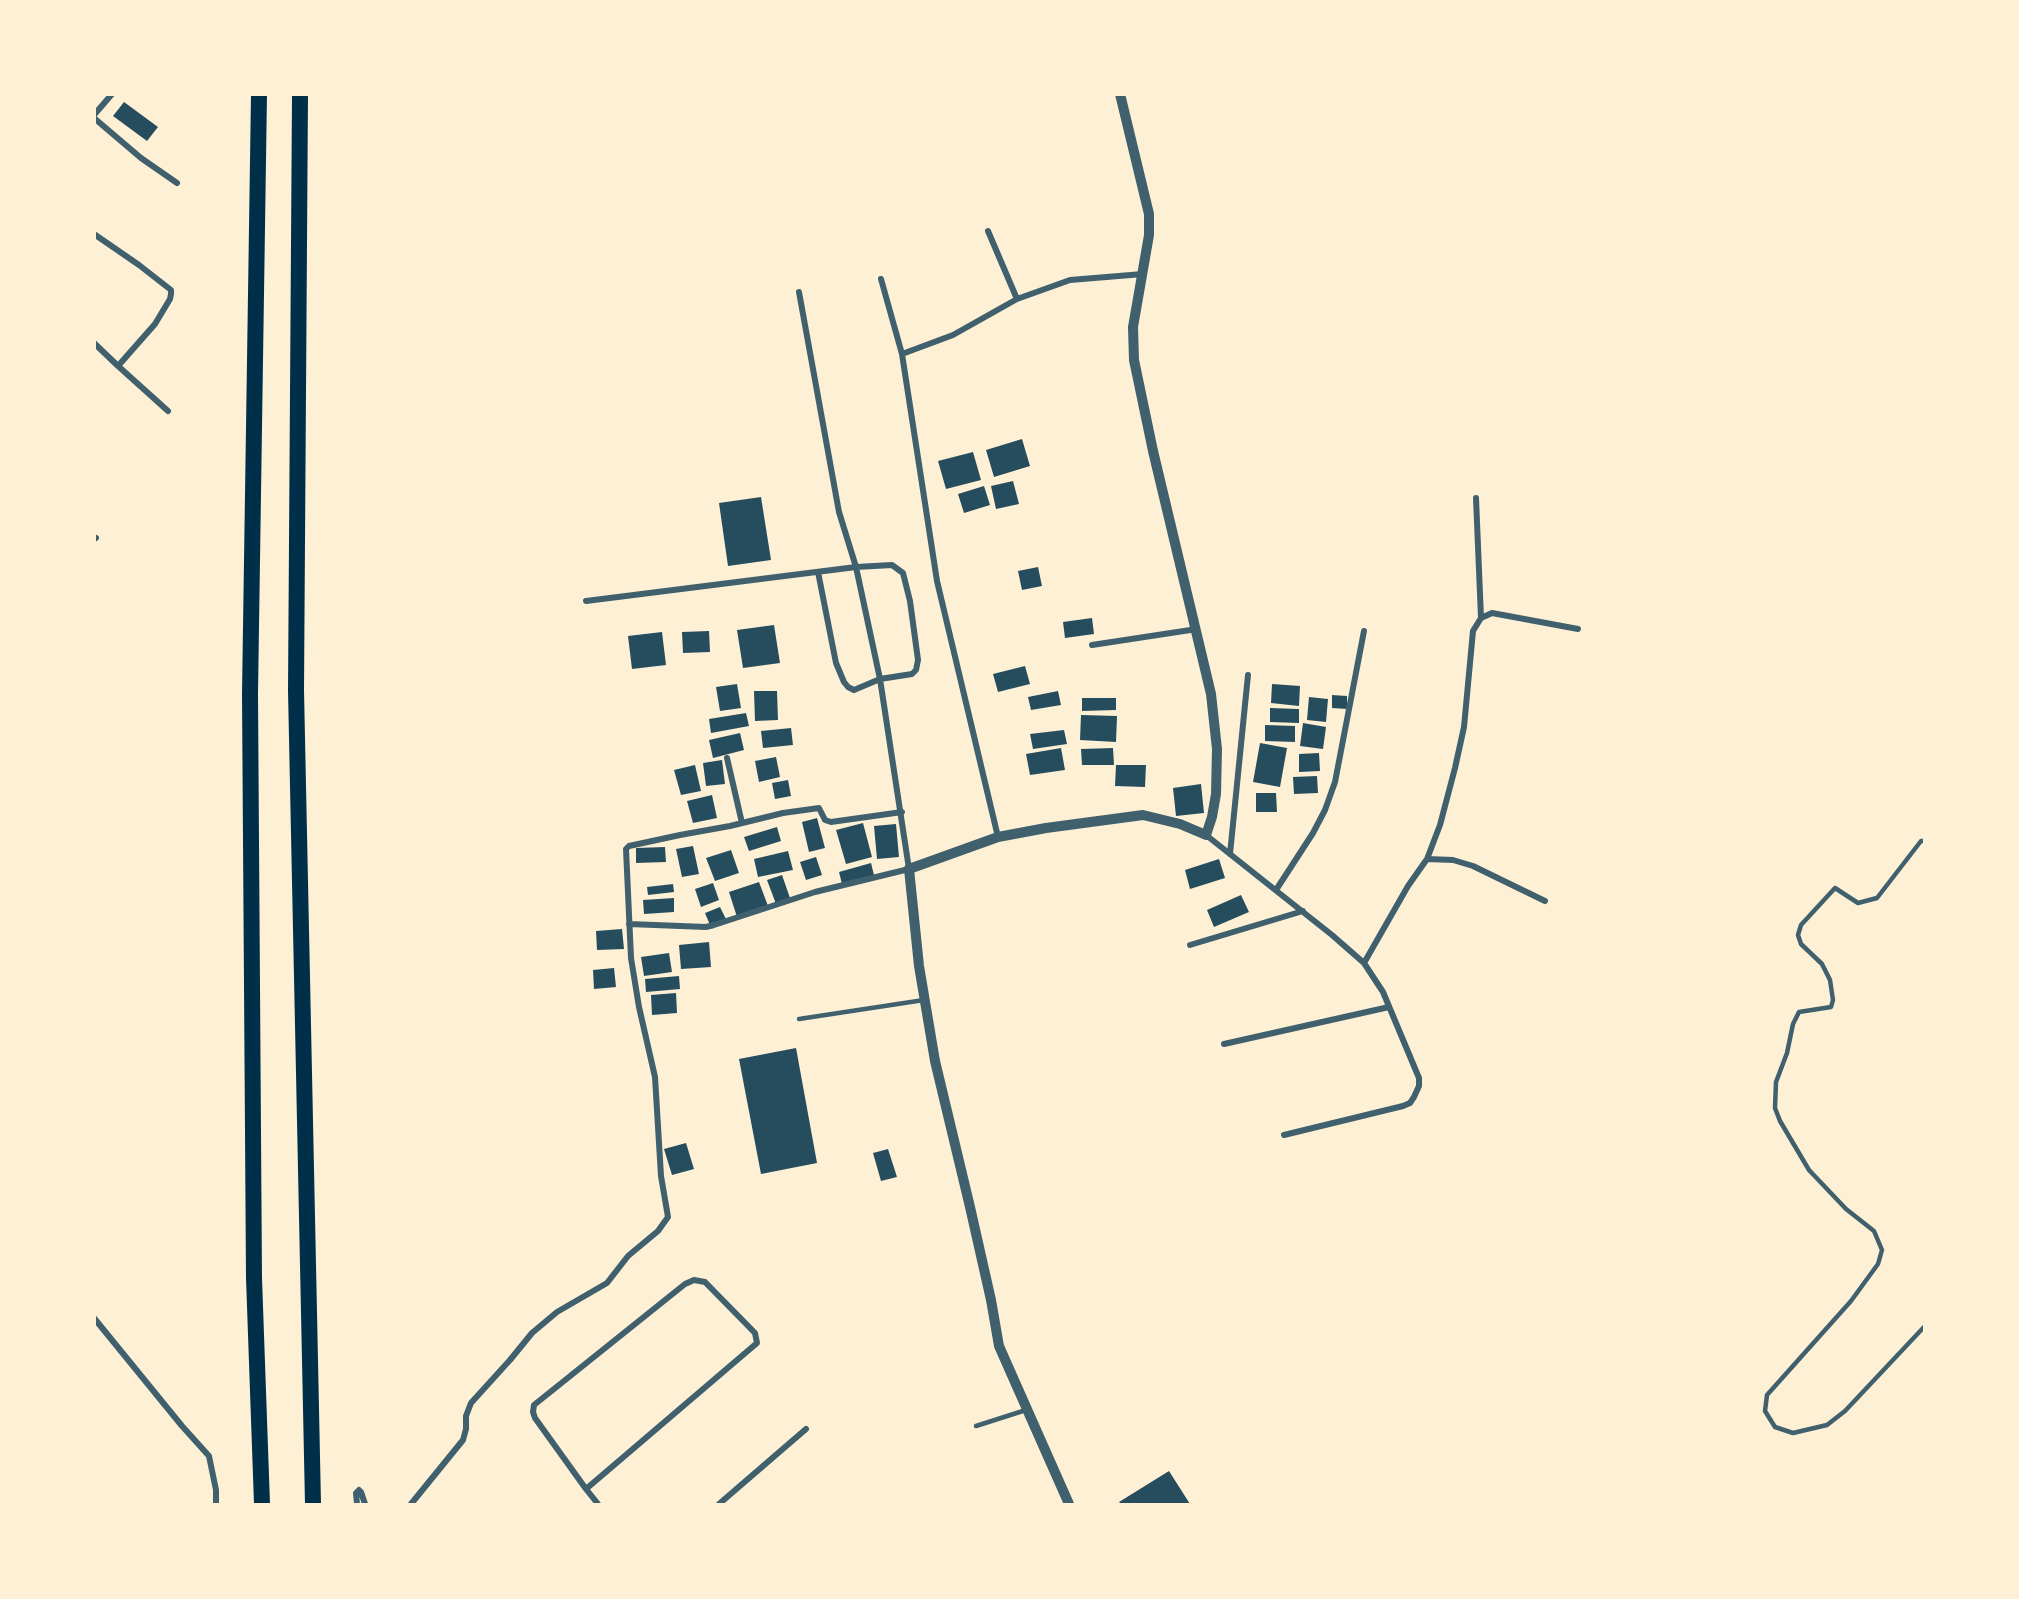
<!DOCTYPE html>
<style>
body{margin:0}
#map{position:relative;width:2019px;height:1599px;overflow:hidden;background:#fdf0d5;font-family:Barlow,sans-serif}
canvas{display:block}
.frame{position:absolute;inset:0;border:96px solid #fdf0d5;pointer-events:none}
</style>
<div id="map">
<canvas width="2019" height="1599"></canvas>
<div class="frame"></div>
</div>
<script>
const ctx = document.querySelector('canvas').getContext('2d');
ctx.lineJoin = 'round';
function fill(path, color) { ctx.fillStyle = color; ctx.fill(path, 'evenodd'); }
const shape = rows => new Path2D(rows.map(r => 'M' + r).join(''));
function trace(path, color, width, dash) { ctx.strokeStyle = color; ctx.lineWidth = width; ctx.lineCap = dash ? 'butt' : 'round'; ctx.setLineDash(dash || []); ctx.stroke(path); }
fill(shape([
 [124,102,158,127,147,141,113,116],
 [1022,439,1030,466,994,477,986,450],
 [973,452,981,480,946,489,938,461],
 [1013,481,1019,504,996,509,991,486],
 [984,486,990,505,964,513,958,494],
 [761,497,771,560,728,566,719,503],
 [1038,567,1042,586,1022,590,1018,571],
 [1092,618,1094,634,1065,638,1063,622],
 [774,625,780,663,743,668,737,630],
 [709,631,710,652,683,653,682,632],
 [662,632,666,665,632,669,628,636],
 [1025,666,1030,684,998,692,993,674],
 [737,684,741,708,720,711,716,687],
 [1272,684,1300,686,1299,706,1271,703],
 [754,691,777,691,778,720,755,721],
 [1058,691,1061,705,1031,710,1028,697],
 [1332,695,1347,696,1347,709,1332,708],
 [1309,697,1328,699,1326,722,1307,720],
 [1082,698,1116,698,1116,710,1082,711],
 [1270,708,1299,709,1299,723,1270,722],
 [746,713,749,726,711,733,709,719],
 [1081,715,1117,716,1116,742,1080,740],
 [1303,723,1326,727,1323,749,1300,746],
 [1265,725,1295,726,1295,742,1265,741],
 [791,728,793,745,763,748,761,731],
 [1064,730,1067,744,1033,749,1030,734],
 [740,733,744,750,713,758,709,740],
 [1260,743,1287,748,1280,787,1253,782],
 [1061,748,1065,770,1030,775,1026,754],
 [1113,748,1114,765,1082,765,1081,749],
 [1319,753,1320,771,1299,772,1299,754],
 [776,757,780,777,759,782,755,761],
 [722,760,725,784,706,786,703,763],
 [695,765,701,791,681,795,674,770],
 [1116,765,1146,765,1145,787,1115,786],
 [1317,776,1318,793,1294,794,1293,777],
 [788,780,791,796,775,799,772,783],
 [1201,784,1204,813,1176,816,1173,788],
 [1256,793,1276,793,1277,812,1256,812],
 [712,795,717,818,693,823,687,801],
 [817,818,825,848,809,852,802,822],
 [863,823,872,857,846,864,836,830],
 [896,824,899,857,877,859,874,826],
 [777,827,781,841,749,851,744,837],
 [693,846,699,874,682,877,676,849],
 [665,847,666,862,636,863,636,848],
 [731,850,739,873,715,881,706,858],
 [788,851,793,870,758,877,754,859],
 [816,857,822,875,806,880,800,862],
 [1219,859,1225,878,1190,889,1185,870],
 [871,863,874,875,842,884,839,872],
 [782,875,790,898,776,904,767,880],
 [759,882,768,906,737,917,729,892],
 [713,883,719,900,701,907,695,889],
 [673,884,674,892,648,895,647,887],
 [1241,895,1249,912,1214,927,1207,910],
 [674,898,674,912,644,914,643,900],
 [720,907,726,919,710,925,705,913],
 [622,929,624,949,597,950,596,931],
 [709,942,711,967,681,969,679,945],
 [669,953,672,972,644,976,641,957],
 [614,968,616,987,594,989,593,970],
 [679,976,680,989,646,992,645,979],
 [676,993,677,1013,652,1015,651,995],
 [796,1048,817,1163,761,1174,739,1059],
 [686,1143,694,1169,672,1175,664,1149],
 [888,1149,897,1177,881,1181,873,1153],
 [1169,1471,1190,1504,1121,1504,1119,1502]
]), '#264d5e');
trace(shape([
 [1924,841,1921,841,1877,898,1858,903,1835,888,1801,925,1798,935,1801,944,1822,964,1830,980,1833,1000,1831,1007,1799,1012,1793,1024,1787,1053,1776,1082,1775,1108,1780,1121,1809,1170,1846,1209,1874,1231,1882,1250,1878,1264,1851,1301,1767,1395,1765,1411,1775,1427,1793,1433,1827,1425,1845,1411,1924,1327],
 [799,1019,924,1000],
 [976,1426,1026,1410]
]), '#3f606c', 4.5);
trace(shape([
 [94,115,112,94],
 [94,118,141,158,177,183],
 [988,231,1017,299],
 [94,234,139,265,171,290,171,294,170,299,155,324,118,366,94,343],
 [881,279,902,354,937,581,998,837],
 [902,354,953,335,1017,299,1070,280,1143,274],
 [118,366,168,411],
 [1476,498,1481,618],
 [94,537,96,538],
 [586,601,856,567,892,565,903,573,910,601,918,660,916,670,912,674,880,679,854,690,848,687,844,682,836,663,818,572],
 [1092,645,1197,629],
 [727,758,742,823],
 [1206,835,1332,935,1364,963,1383,992,1419,1078,1419,1086,1414,1097,1410,1103,1403,1106,1284,1135],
 [1230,854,1248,675],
 [1427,859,1440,825,1455,768,1464,727,1473,631,1481,618,1492,613,1578,629],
 [1276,890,1313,833,1325,810,1335,782,1364,631],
 [629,924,706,927,714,925,815,892,909,869,880,679,856,567,839,512,799,292],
 [1190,945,1303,911],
 [1364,963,1408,886,1427,859,1453,860,1473,866,1545,901],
 [1224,1044,1389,1007],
 [94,1318,182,1426,209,1456,216,1490,216,1504],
 [586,1489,757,1343,755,1333,705,1282,694,1280,685,1284,534,1405,533,1412,535,1418,586,1489,598,1504],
 [357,1504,356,1493,359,1490,361,1492,365,1504],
 [411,1504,463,1440,466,1429,466,1416,471,1403,510,1360,532,1333,557,1312,607,1283,628,1256,658,1231,668,1217,661,1176,655,1077,639,1007,631,958,626,849,629,846,680,835,730,826,783,813,819,808,825,820,831,822,902,812],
 [719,1504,806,1429]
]), '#3f606c', 6);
trace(shape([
 [1069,1504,999,1346,991,1300,970,1207,935,1061,919,966,909,869,998,837,1046,828,1143,815,1180,824,1206,835,1212,817,1216,794,1217,749,1211,694,1153,451,1134,360,1133,327,1149,235,1149,214,1120,94]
]), '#3f606c', 10);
trace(shape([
 [259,94,250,694,254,1278,262,1504],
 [300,94,296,690,313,1504]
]), '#003049', 16);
</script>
